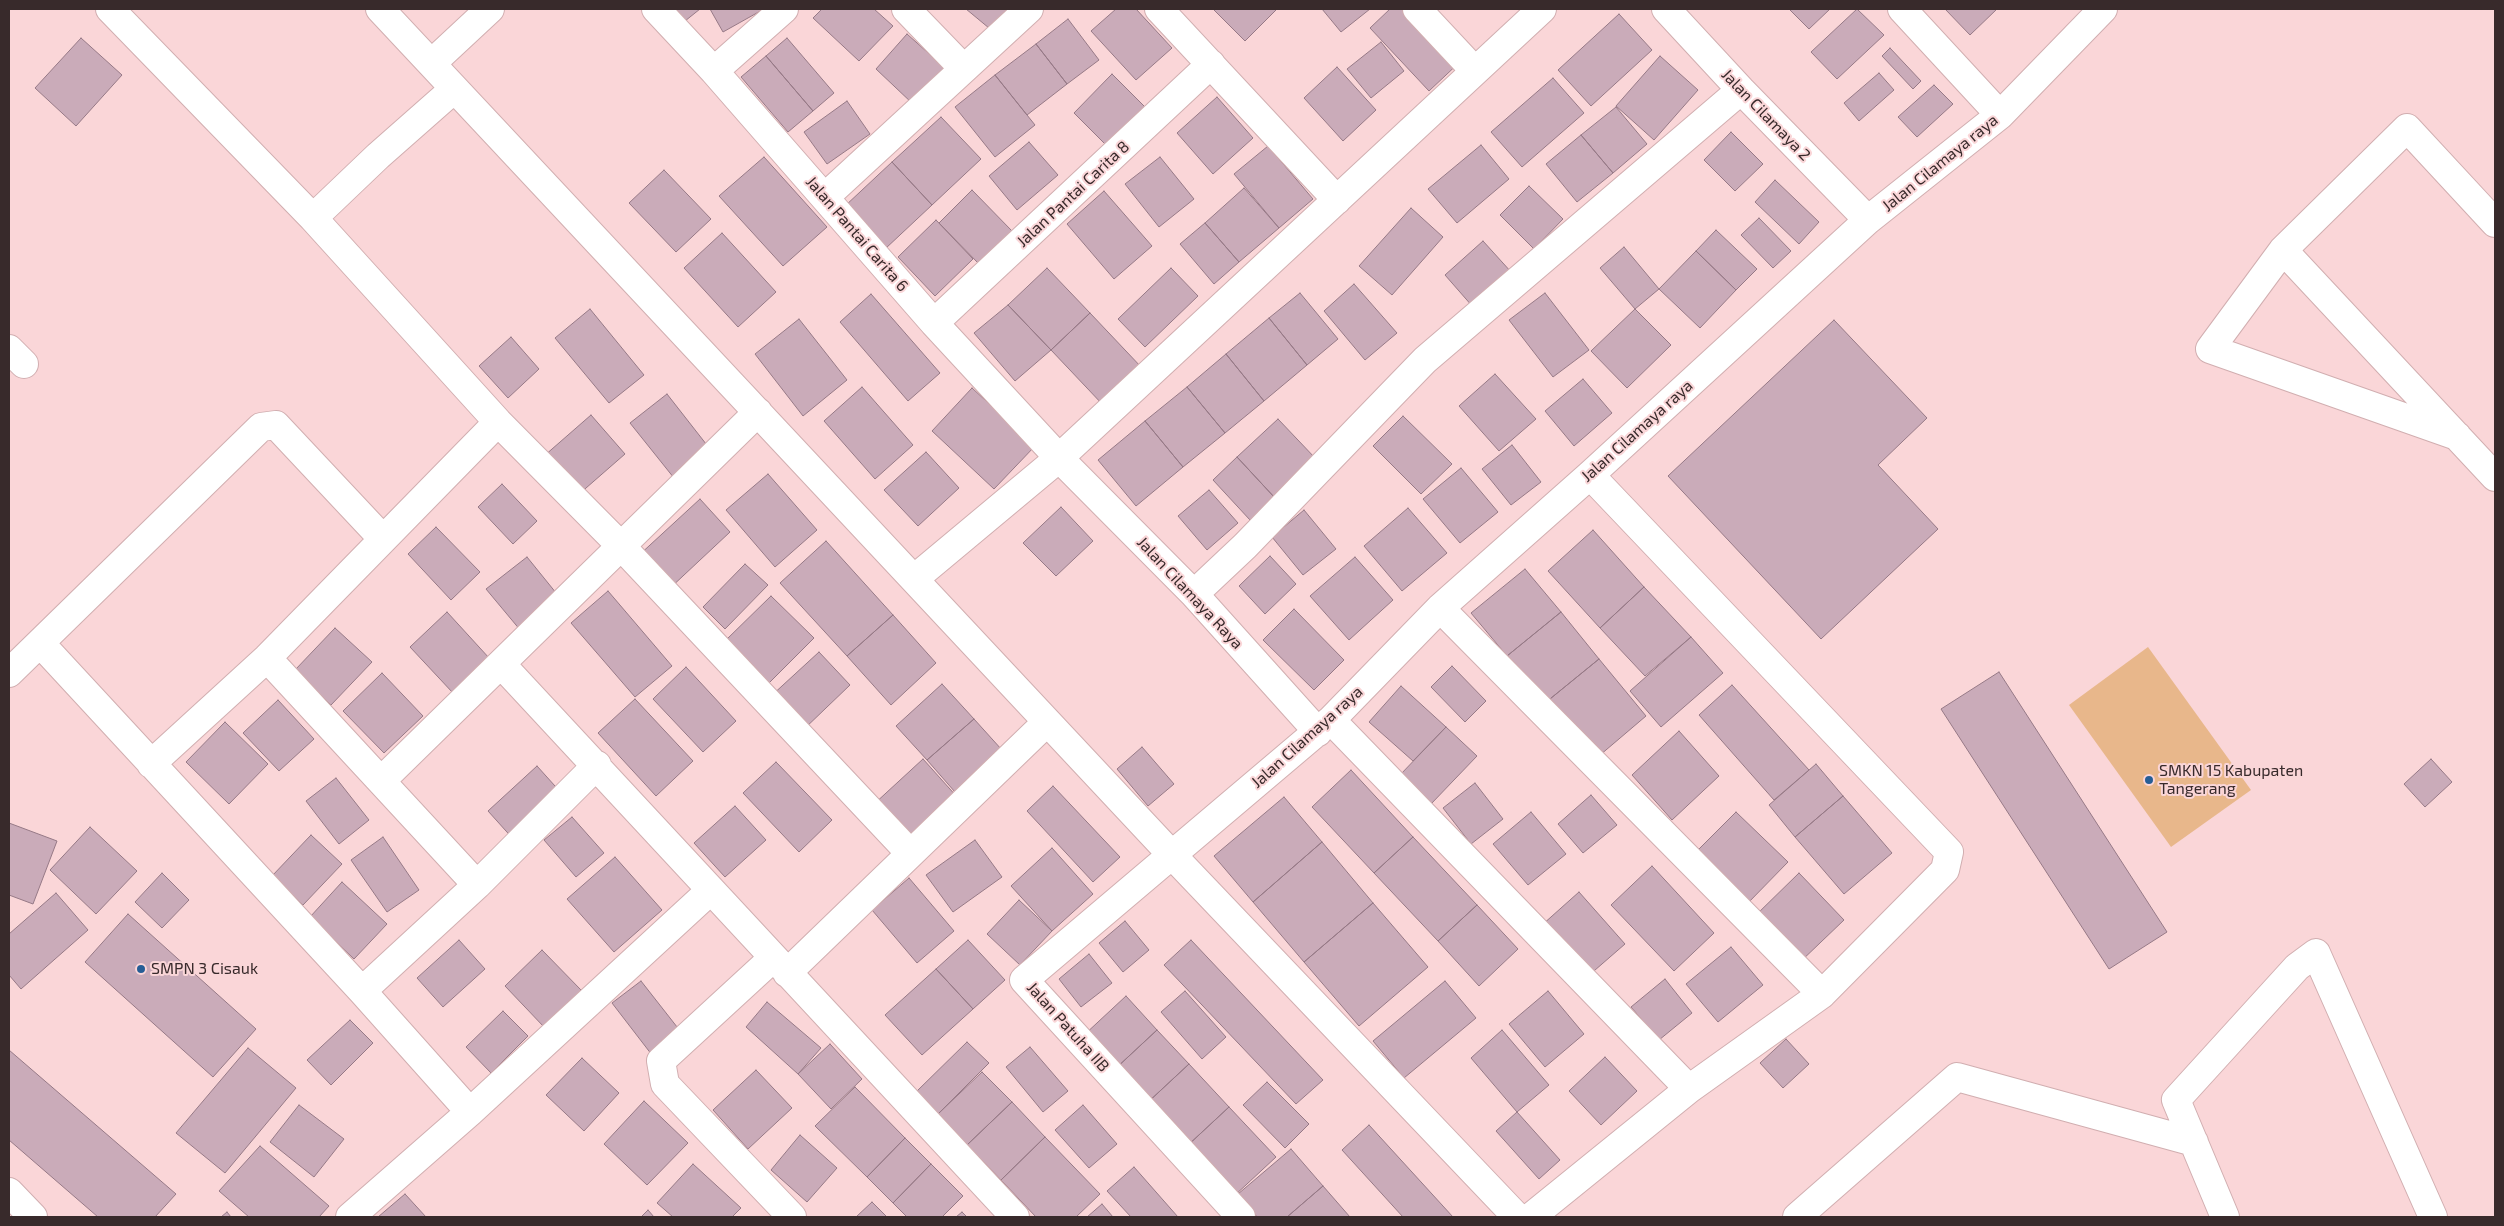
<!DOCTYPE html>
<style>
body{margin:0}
#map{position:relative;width:2504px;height:1226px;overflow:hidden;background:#fad6d8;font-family:"Exo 2",sans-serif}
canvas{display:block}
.frame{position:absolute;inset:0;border:10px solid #382a2b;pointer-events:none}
</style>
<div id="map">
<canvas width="2504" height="1226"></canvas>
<div class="frame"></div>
</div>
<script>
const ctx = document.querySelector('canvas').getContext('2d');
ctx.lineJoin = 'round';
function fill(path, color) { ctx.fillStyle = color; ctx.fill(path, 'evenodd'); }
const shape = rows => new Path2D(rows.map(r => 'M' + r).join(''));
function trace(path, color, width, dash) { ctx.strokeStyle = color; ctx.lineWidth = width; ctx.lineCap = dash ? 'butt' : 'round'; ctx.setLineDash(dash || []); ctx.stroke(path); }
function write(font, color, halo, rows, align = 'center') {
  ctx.font = font + ' "Exo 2",sans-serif'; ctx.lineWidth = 4; ctx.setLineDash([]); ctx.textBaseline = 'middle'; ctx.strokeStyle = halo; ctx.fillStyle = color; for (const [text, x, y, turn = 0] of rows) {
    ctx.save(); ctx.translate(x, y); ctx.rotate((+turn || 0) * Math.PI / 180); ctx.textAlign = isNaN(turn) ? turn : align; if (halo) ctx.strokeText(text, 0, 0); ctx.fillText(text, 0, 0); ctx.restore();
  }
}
fill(shape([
 [2148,647,2251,790,2171,847,2069,705]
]), '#e8b78b');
const building = shape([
 [666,9,700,9,680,25,666,9],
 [710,9,764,9,723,32,710,9],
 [822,9,874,9,893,26,859,61,813,18,822,9],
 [966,9,1016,9,995,33,966,9],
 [1116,9,1136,9,1172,48,1136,80,1091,31,1116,9],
 [1213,9,1277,9,1245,41,1213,9],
 [1322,9,1370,9,1341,32,1322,9],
 [1390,9,1416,9,1463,59,1429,91,1370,28,1390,9],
 [1789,9,1830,9,1809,29,1789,9],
 [1857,9,1884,35,1837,79,1811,52,1857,9],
 [1945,9,1997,9,1970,35,1945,9],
 [1619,14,1652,50,1591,106,1558,70,1619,14],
 [1068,19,1099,60,1067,84,1036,44,1068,19],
 [907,34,945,68,913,104,876,69,907,34],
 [81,38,122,75,76,126,35,88,81,38],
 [787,38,834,93,813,111,766,56,787,38],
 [1381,42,1404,71,1371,98,1347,69,1381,42],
 [1036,44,1067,84,1027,115,995,75,1036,44],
 [1890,48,1921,81,1913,89,1882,56,1890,48],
 [766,56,813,111,788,132,741,77,766,56],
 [1660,56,1698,90,1654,140,1616,106,1660,56],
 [1337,67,1376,110,1343,141,1304,98,1337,67],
 [1879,73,1894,90,1859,121,1844,103,1879,73],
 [1112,74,1149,111,1110,149,1074,113,1112,74],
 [995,75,1035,125,995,157,955,107,995,75],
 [1553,78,1584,113,1522,167,1491,132,1553,78],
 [1934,85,1953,104,1917,137,1898,117,1934,85],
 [1217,97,1253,138,1213,174,1177,133,1217,97],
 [847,101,870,134,827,164,804,132,847,101],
 [1616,107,1647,144,1613,173,1581,135,1616,107],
 [941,117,981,159,932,205,892,162,941,117],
 [1731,132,1763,164,1735,191,1704,160,1731,132],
 [1581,135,1613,173,1577,202,1546,164,1581,135],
 [1029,142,1058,175,1017,210,989,176,1029,142],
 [1481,145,1509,179,1457,223,1428,189,1481,145],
 [1268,146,1313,199,1279,228,1234,174,1268,146],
 [764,157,827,227,783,266,719,196,764,157],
 [1160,157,1194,199,1159,227,1125,184,1160,157],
 [892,162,932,205,885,249,845,206,892,162],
 [664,170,711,219,676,252,629,203,664,170],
 [1775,180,1819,222,1799,244,1755,202,1775,180],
 [1529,186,1563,219,1534,249,1500,215,1529,186],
 [1244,188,1279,228,1239,262,1205,223,1244,188],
 [972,190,1012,231,979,264,939,223,972,190],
 [1104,191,1152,246,1114,279,1067,224,1104,191],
 [1411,208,1443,237,1392,295,1359,266,1411,208],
 [1759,218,1791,251,1773,268,1741,235,1759,218],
 [936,220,973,259,935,296,898,257,936,220],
 [1205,223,1239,262,1214,284,1180,244,1205,223],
 [1716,230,1757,269,1736,290,1696,251,1716,230],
 [722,233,776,292,738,327,684,268,722,233],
 [1483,241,1512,273,1473,307,1445,275,1483,241],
 [1624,247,1659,289,1635,309,1600,268,1624,247],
 [1696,251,1736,290,1700,328,1659,289,1696,251],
 [1047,268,1090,313,1051,350,1008,305,1047,268],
 [1171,268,1198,296,1145,347,1118,319,1171,268],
 [1354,284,1397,333,1365,360,1324,311,1354,284],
 [1300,293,1338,339,1307,365,1269,318,1300,293],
 [1545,293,1589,350,1553,377,1509,320,1545,293],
 [871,294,940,373,908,401,840,322,871,294],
 [1008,305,1051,350,1015,381,974,333,1008,305],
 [590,309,644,375,609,403,555,338,590,309],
 [1635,309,1671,345,1627,388,1591,351,1635,309],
 [1090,313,1143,369,1104,406,1051,350,1090,313],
 [1269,318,1307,365,1264,401,1226,354,1269,318],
 [799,319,847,380,803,416,755,354,799,319],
 [1834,320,1927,418,1878,465,1938,529,1821,639,1668,476,1834,320],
 [511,337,539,369,508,398,479,366,511,337],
 [1226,354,1264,401,1225,433,1187,387,1226,354],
 [1495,374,1536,419,1499,451,1459,406,1495,374],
 [1583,379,1612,413,1574,446,1545,411,1583,379],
 [862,387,913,445,875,479,824,421,862,387],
 [1187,387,1225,433,1183,467,1145,421,1187,387],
 [972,388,1035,446,994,489,932,431,972,388],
 [667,394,710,449,674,478,630,423,667,394],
 [591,415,625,454,578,495,544,456,591,415],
 [1403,416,1452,464,1421,494,1373,446,1403,416],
 [1278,419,1316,459,1275,498,1237,457,1278,419],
 [1145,421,1183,467,1136,506,1098,460,1145,421],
 [1512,445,1541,482,1511,505,1482,469,1512,445],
 [926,452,959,488,918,526,884,490,926,452],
 [1237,457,1275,498,1250,520,1213,480,1237,457],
 [1461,468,1498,512,1460,543,1423,499,1461,468],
 [768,474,817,530,775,567,726,510,768,474],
 [502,484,537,521,513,544,478,507,502,484],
 [1209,490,1238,523,1207,550,1178,516,1209,490],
 [700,499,730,532,668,590,637,557,700,499],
 [1061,507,1093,541,1056,576,1023,543,1061,507],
 [1408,508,1447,553,1402,591,1364,546,1408,508],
 [1304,510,1336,549,1303,575,1272,537,1304,510],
 [436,527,480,572,451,600,408,554,436,527],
 [1593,530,1644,587,1600,628,1548,571,1593,530],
 [826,541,893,615,847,656,780,583,826,541],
 [1270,556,1296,584,1265,614,1239,586,1270,556],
 [527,557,561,599,521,631,486,589,527,557],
 [1355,557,1393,600,1349,640,1310,596,1355,557],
 [745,564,768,585,725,629,703,607,745,564],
 [1525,569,1561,612,1507,656,1471,613,1525,569],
 [1644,587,1691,637,1645,676,1600,628,1644,587],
 [608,591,672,666,635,697,571,623,608,591],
 [771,596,814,638,768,684,725,641,771,596],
 [1294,609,1344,660,1314,690,1263,640,1294,609],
 [447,612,490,659,453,693,410,647,447,612],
 [1561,612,1599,659,1545,703,1507,656,1561,612],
 [893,615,936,663,891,705,847,656,893,615],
 [335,628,372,662,331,705,295,670,335,628],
 [1691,637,1723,673,1661,727,1630,691,1691,637],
 [819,652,850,685,802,731,770,697,819,652],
 [1599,659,1646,716,1593,761,1545,703,1599,659],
 [1452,666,1486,701,1465,722,1431,687,1452,666],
 [686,667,736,721,703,752,653,699,686,667],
 [1999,672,2167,932,2109,969,1941,709,1999,672],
 [382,673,423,716,384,753,343,711,382,673],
 [942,684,974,719,927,760,896,726,942,684],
 [1732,685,1809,770,1774,800,1699,715,1732,685],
 [1401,686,1446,727,1413,761,1369,722,1401,686],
 [635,699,693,761,656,796,598,733,635,699],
 [278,700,314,739,279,771,243,733,278,700],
 [974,719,1002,750,955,792,927,760,974,719],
 [225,722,268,764,229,804,186,762,225,722],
 [1446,727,1477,756,1431,804,1400,775,1446,727],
 [1679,731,1719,776,1672,820,1632,775,1679,731],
 [1142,747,1174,784,1148,806,1117,769,1142,747],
 [923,759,958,798,908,843,873,805,923,759],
 [2431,759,2452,782,2425,807,2404,784,2431,759],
 [776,762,832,820,799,852,743,793,776,762],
 [1816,764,1843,796,1795,837,1769,805,1816,764],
 [537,766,564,796,515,841,488,811,537,766],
 [1351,770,1413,837,1374,873,1312,807,1351,770],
 [336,778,369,820,339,844,306,801,336,778],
 [1475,783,1503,819,1471,844,1443,808,1475,783],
 [1053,786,1120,857,1093,882,1027,811,1053,786],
 [1591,795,1617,825,1583,853,1558,824,1591,795],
 [1843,796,1892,853,1844,894,1795,837,1843,796],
 [1284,797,1322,842,1253,902,1214,856,1284,797],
 [735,806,766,840,725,877,694,843,735,806],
 [1531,812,1566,854,1528,885,1493,844,1531,812],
 [1736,812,1788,862,1746,905,1694,854,1736,812],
 [572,817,604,853,576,877,544,840,572,817],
 [9,823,57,841,33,904,9,895,9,823],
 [90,827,137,871,96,914,50,870,90,827],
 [311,835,342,864,303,905,272,876,311,835],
 [383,837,419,890,387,912,351,860,383,837],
 [1413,837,1477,905,1438,941,1374,873,1413,837],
 [975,840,1002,877,953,912,926,875,975,840],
 [1322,842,1373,903,1304,962,1253,902,1322,842],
 [1052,848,1093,894,1052,931,1011,886,1052,848],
 [615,857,662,910,614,952,567,899,615,857],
 [1652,866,1714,933,1674,971,1611,905,1652,866],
 [162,873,189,900,162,928,135,902,162,873],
 [1799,873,1844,920,1798,964,1754,917,1799,873],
 [909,878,954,931,917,963,872,910,909,878],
 [342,882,387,924,354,959,310,917,342,882],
 [1579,892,1625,944,1587,977,1542,925,1579,892],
 [56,893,88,930,21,989,9,975,9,934,56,893],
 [1019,900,1052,931,1020,965,987,934,1019,900],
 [1373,903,1428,967,1359,1026,1304,962,1373,903],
 [1477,905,1518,949,1479,986,1438,941,1477,905],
 [128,914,256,1029,213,1077,85,962,128,914],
 [1125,921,1149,950,1123,972,1099,943,1125,921],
 [459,940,485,969,443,1007,417,978,459,940],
 [968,940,1005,980,973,1009,936,969,968,940],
 [1191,940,1323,1080,1296,1104,1164,965,1191,940],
 [1731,947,1763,985,1718,1022,1686,984,1731,947],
 [542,950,581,990,544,1027,505,986,542,950],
 [1089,954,1112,983,1081,1007,1059,979,1089,954],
 [936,969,973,1009,922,1055,885,1015,936,969],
 [1665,979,1692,1013,1659,1040,1631,1007,1665,979],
 [641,981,681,1032,652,1055,612,1003,641,981],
 [1445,981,1476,1018,1404,1078,1373,1041,1445,981],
 [1185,991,1226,1037,1202,1059,1161,1012,1185,991],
 [1548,991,1584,1034,1545,1067,1509,1024,1548,991],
 [1126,996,1157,1030,1114,1070,1083,1036,1126,996],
 [767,1002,821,1048,798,1074,746,1027,767,1002],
 [503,1011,528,1036,491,1073,466,1047,503,1011],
 [350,1020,373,1043,331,1085,307,1060,350,1020],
 [1157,1030,1189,1064,1146,1104,1114,1070,1157,1030],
 [1502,1030,1549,1085,1517,1112,1471,1058,1502,1030],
 [1786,1039,1809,1064,1783,1088,1760,1063,1786,1039],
 [967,1042,989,1063,937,1115,916,1092,967,1042],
 [830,1044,862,1079,831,1109,798,1074,830,1044],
 [1030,1047,1068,1091,1043,1112,1006,1067,1030,1047],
 [248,1048,296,1088,225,1173,176,1133,248,1048],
 [9,1050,176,1194,155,1217,98,1217,9,1140,9,1050],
 [1605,1057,1637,1091,1601,1125,1569,1091,1605,1057],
 [582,1058,619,1093,584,1131,546,1095,582,1058],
 [1189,1064,1229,1107,1186,1147,1146,1104,1189,1064],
 [756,1070,792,1108,748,1149,713,1110,756,1070],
 [982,1072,1012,1102,967,1145,937,1115,982,1072],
 [1267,1082,1309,1124,1285,1148,1243,1105,1267,1082],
 [855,1087,905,1138,867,1177,815,1126,855,1087],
 [644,1101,688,1143,647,1185,604,1144,644,1101],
 [1012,1102,1045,1137,1001,1180,967,1145,1012,1102],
 [299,1105,344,1139,314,1177,270,1142,299,1105],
 [1083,1105,1117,1144,1089,1168,1055,1130,1083,1105],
 [1229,1107,1276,1157,1233,1197,1186,1147,1229,1107],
 [1517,1112,1560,1160,1539,1179,1496,1131,1517,1112],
 [1369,1125,1453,1217,1403,1217,1342,1150,1369,1125],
 [800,1135,837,1168,807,1202,771,1170,800,1135],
 [1045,1137,1100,1194,1076,1217,1036,1217,1001,1180,1045,1137],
 [905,1138,931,1164,893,1203,867,1177,905,1138],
 [260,1146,329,1206,319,1217,249,1217,219,1191,260,1146],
 [1291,1149,1323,1186,1287,1217,1257,1217,1238,1194,1291,1149],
 [693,1164,741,1208,732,1217,673,1217,657,1203,693,1164],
 [931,1164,963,1196,942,1217,907,1217,893,1203,931,1164],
 [1134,1167,1178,1217,1131,1217,1107,1191,1134,1167],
 [1323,1186,1350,1217,1287,1217,1323,1186],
 [405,1194,426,1217,378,1217,405,1194],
 [872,1202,887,1217,856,1217,872,1202],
 [1102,1204,1113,1217,1087,1217,1102,1204],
 [648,1210,654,1217,641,1217,648,1210],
 [227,1212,231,1217,221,1217,227,1212],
 [962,1212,967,1217,956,1217,962,1212]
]);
fill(building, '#caabb9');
trace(building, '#967986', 1);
const street = shape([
 [110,9,313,218,498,422,621,546,910,853],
 [380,9,1172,855,1517,1217],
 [656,9,714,71,934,323,1059,458,1194,594,1318,732],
 [906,9,964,69],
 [1159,9,1337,200],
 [1417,9,1475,71],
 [1666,9,1741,90,1868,220],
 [1902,9,2000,115],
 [432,63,490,9],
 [714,71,784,9],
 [825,197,1029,9],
 [313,218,378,156,454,89],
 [2283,250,2495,477],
 [934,323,1211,64],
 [9,349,24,364],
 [2457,436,2210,349,2283,250,2407,128,2495,223],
 [914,579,1059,458,1542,9],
 [1194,594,1245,546,1425,360,1741,90],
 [1440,608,1822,994],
 [41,644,362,991,470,1112],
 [267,658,477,885],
 [501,664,1015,1217],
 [9,673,261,427,276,425,383,539],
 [1331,720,1689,1089],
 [151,764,267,658,498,422],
 [381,781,758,412],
 [773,958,661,1061,665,1084,792,1217],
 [787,973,1047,722],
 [362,991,477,885,597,765],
 [9,1192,33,1217],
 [350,1217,470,1112,711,890],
 [1241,1217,1024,980,1331,720,1440,608,1590,475,1868,220,2000,115,2103,9],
 [1531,1217,1689,1089,1822,994,1945,870,1949,852,1590,475],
 [1797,1217,1957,1077,2194,1142],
 [2225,1217,2176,1100,2297,967,2316,953,2433,1217]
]);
trace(street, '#d1aeb0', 30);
trace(street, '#fff', 28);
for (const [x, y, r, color] of [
 [2149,780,5,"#265e96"],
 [141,969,5,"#265e96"]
]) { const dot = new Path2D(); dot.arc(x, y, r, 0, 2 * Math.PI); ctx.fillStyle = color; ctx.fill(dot); trace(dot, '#fad6d8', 2); }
write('16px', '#382a2b', '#fad6d8', [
 ["Jalan Cilamaya 2",1766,115,46],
 ["Jalan Cilamaya raya",1940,163,-39],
 ["Jalan Pantai Carita 8",1073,194,-43],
 ["Jalan Pantai Carita 6",857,234,49],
 ["Jalan Cilamaya raya",1637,431,-42],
 ["Jalan Cilamaya Raya",1190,593,47],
 ["Jalan Cilamaya raya",1307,737,-42],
 ["Jalan Patuha IIB",1068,1027,48]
]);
write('16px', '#382a2b', '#fad6d8', [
 ["SMKN 15 Kabupaten",2159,771],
 ["Tangerang",2159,789],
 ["SMPN 3 Cisauk",151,969]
], 'left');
</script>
